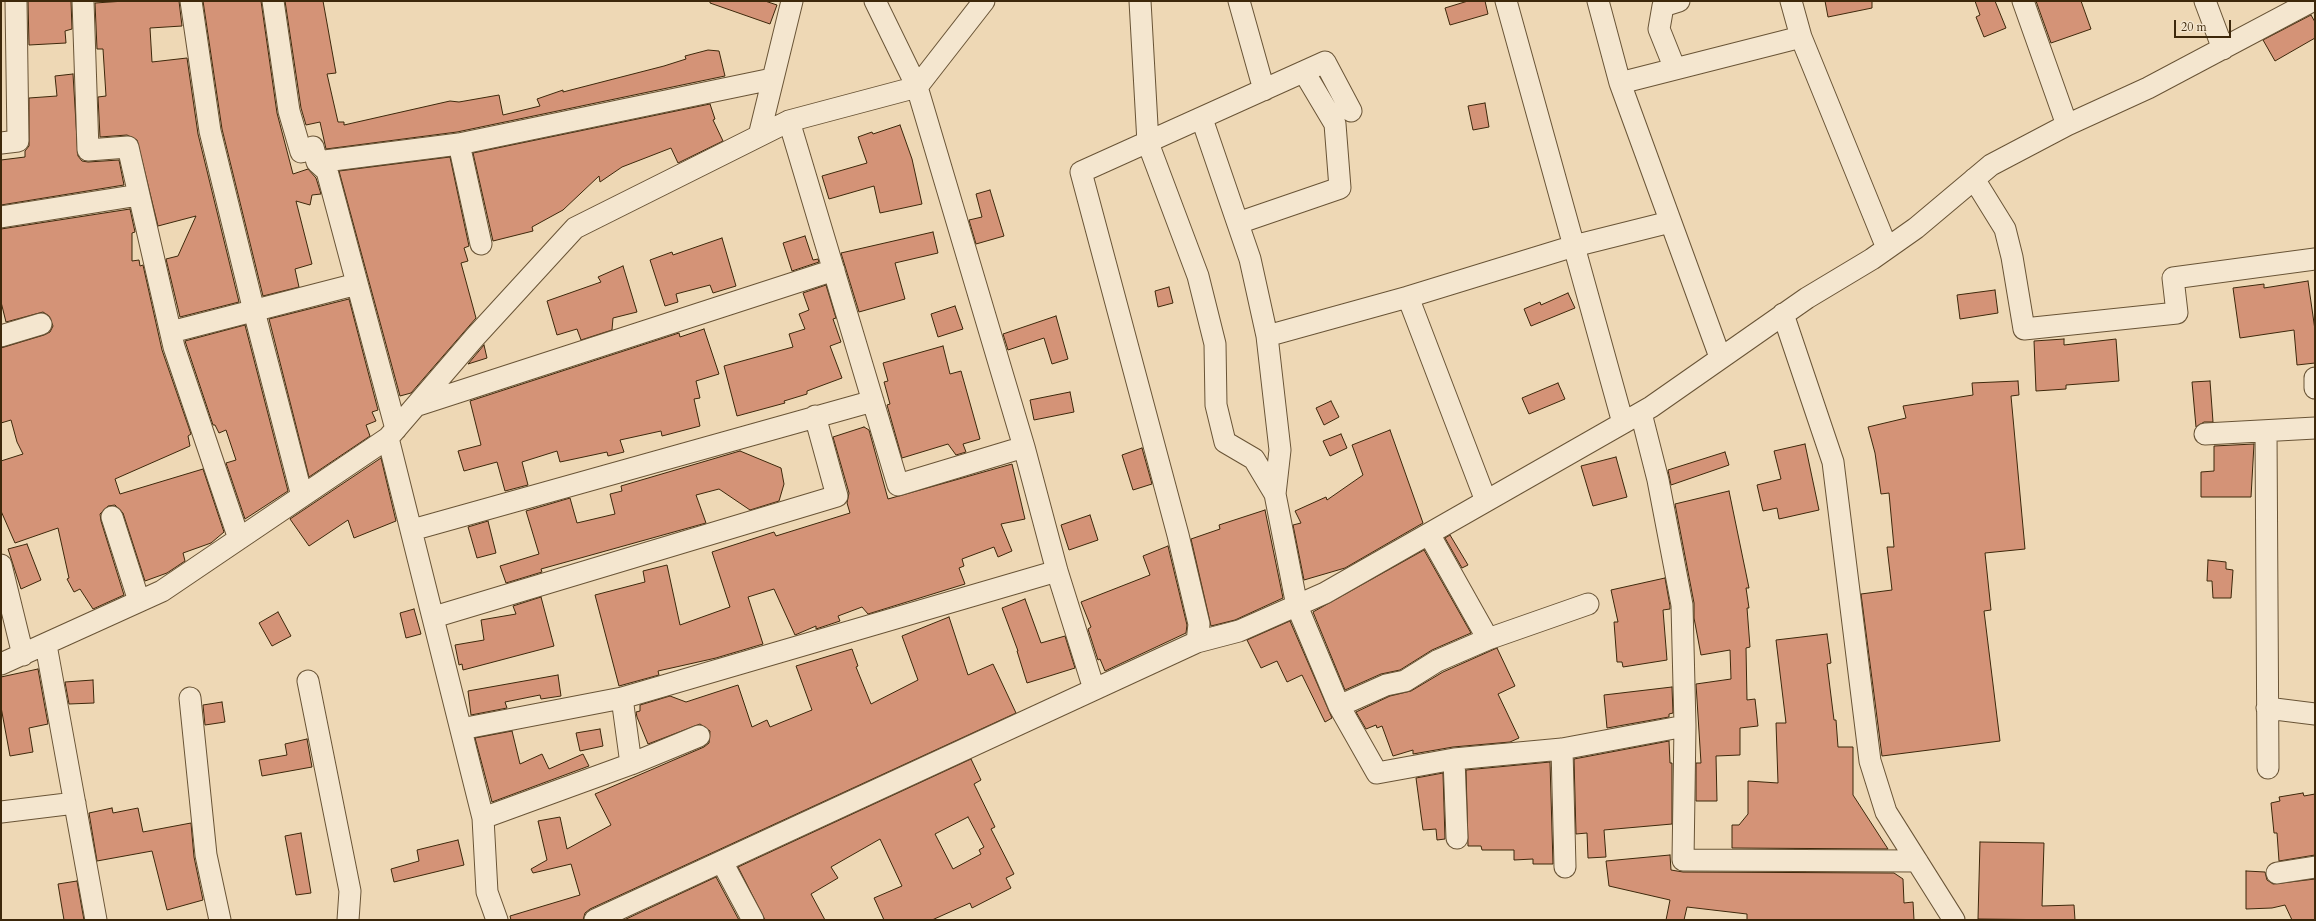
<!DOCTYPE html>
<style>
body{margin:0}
#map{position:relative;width:2316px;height:921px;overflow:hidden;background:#eed8b5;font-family:Cardo,serif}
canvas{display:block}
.frame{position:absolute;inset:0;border:2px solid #3d280b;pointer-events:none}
.scale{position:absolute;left:2174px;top:20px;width:57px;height:18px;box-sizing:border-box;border:2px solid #3d280b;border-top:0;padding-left:5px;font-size:12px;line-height:14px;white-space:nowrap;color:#3d280b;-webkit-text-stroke:3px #f4e6cf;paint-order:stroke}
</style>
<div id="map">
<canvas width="2316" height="921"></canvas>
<div class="frame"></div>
<div class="scale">20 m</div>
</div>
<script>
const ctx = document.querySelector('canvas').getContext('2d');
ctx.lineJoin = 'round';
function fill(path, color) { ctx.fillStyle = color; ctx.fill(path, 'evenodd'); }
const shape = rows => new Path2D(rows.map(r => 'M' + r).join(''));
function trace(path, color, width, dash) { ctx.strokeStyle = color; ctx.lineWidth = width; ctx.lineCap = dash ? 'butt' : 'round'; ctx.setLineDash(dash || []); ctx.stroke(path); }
const building = shape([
 [28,1,71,1,72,29,65,31,66,43,29,45,28,1],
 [125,1,179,1,182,26,150,28,152,62,187,58,198,134,239,302,180,317,166,259,178,256,196,216,158,226,137,140,127,135,100,137,98,97,106,96,103,49,97,49,95,3,125,1],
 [203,1,261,1,277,113,293,174,308,169,316,178,321,194,312,195,310,205,296,201,312,264,295,269,299,287,263,296,222,129,203,1],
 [285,1,323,1,336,73,327,74,338,122,344,122,344,125,450,101,459,102,499,95,503,115,540,106,537,99,563,90,563,92,664,66,686,59,685,56,708,50,719,51,725,76,457,132,326,149,320,122,306,125,301,108,285,1],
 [710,1,765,1,777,5,770,24,710,3,710,1],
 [1468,1,1485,1,1488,14,1450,25,1445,8,1468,1],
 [1825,1,1872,1,1872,8,1828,17,1825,1],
 [1975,1,1995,1,2006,28,1984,37,1976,17,1980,15,1975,1],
 [2036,1,2081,1,2091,29,2051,43,2036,1],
 [2311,15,2315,22,2315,38,2275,61,2263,40,2311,15],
 [73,74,78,156,82,161,88,162,119,160,124,185,1,205,1,160,25,157,25,151,29,146,29,98,57,96,55,76,73,74],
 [1485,103,1489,127,1473,130,1468,106,1485,103],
 [710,104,715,119,713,120,723,141,678,163,671,148,622,167,600,182,599,176,563,210,532,227,533,231,493,241,473,153,710,104],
 [900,125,912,159,922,204,880,213,874,186,829,199,822,176,867,163,858,137,872,132,873,134,900,125],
 [450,157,469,246,464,248,468,261,461,263,476,318,411,393,400,396,339,171,450,157],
 [990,190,1004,236,976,244,969,220,982,217,976,194,990,190],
 [130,209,135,232,132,233,132,261,139,260,140,266,143,265,162,350,191,434,188,436,190,446,115,479,120,494,203,469,224,532,211,543,183,553,185,561,167,573,145,581,123,513,115,505,108,506,100,514,101,521,124,595,93,609,80,589,74,592,67,579,69,578,58,528,15,543,1,511,1,461,23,454,17,442,11,420,1,423,1,348,44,335,50,332,53,326,49,316,43,312,6,322,1,302,1,229,130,209],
 [933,232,938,253,895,263,905,299,859,312,841,253,933,232],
 [805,236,813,260,818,259,819,262,792,271,783,243,805,236],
 [722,238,736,286,713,293,710,285,676,294,678,302,665,306,650,260,672,252,673,255,722,238],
 [623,266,637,312,613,318,612,330,581,340,577,329,557,335,547,301,601,282,598,277,623,266],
 [2308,281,2315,330,2315,363,2297,365,2294,330,2240,338,2233,288,2264,284,2264,288,2308,281],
 [826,285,836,318,833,319,841,342,830,346,842,378,807,391,807,394,784,401,785,403,737,416,724,366,793,347,789,334,805,329,799,314,809,310,803,293,826,285],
 [1169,287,1173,303,1158,307,1155,291,1169,287],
 [1995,290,1998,313,1960,319,1957,295,1995,290],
 [1568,293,1575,308,1531,326,1524,309,1540,302,1541,305,1568,293],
 [349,299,378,410,372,412,376,421,366,425,370,436,309,477,269,319,349,299],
 [955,306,963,329,938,337,931,314,955,306],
 [1056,316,1068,359,1052,364,1044,338,1008,350,1003,334,1056,316],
 [245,325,288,491,245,519,226,463,236,460,226,430,219,433,215,425,213,425,185,341,245,325],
 [704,329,719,374,696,381,700,398,694,399,700,426,662,436,661,431,620,440,624,452,608,456,607,452,560,462,557,451,522,462,528,485,505,491,497,462,464,471,458,451,481,445,470,401,679,333,680,337,704,329],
 [2064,339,2064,345,2116,339,2119,381,2066,385,2066,389,2036,391,2034,341,2064,339],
 [484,345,487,358,468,364,484,345],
 [943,346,950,374,961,371,980,439,963,444,966,452,956,455,948,444,902,458,887,405,890,404,884,382,888,381,883,363,943,346],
 [2018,381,2019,395,2011,396,2025,549,1985,553,1991,610,1984,611,2000,741,1882,756,1861,594,1892,590,1887,547,1894,547,1889,493,1881,494,1875,453,1868,427,1906,418,1903,406,1973,395,1972,383,2018,381],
 [2210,381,2213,422,2204,422,2196,427,2192,382,2210,381],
 [1558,383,1565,399,1529,414,1522,398,1558,383],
 [1070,392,1074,412,1034,420,1030,400,1070,392],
 [1331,401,1339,417,1324,425,1316,408,1331,401],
 [864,427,869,430,888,499,1012,464,1025,519,1001,524,1012,551,998,557,994,547,962,559,964,566,959,568,965,584,868,614,862,607,838,616,840,621,816,629,816,626,795,635,774,589,748,597,763,644,716,658,658,671,659,675,619,686,595,595,645,582,643,571,667,565,680,625,730,607,712,552,774,532,776,536,850,513,847,503,849,493,833,437,864,427],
 [1390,430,1423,523,1345,568,1304,580,1293,525,1301,523,1295,511,1326,497,1327,500,1363,475,1352,445,1390,430],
 [1341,434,1347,448,1330,456,1323,441,1341,434],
 [1805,444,1819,510,1779,519,1777,508,1763,511,1757,485,1781,479,1774,451,1805,444],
 [2254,444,2251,497,2201,497,2201,472,2214,471,2214,446,2254,444],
 [1142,448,1152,484,1133,490,1122,455,1142,448],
 [740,451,781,468,784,484,779,501,750,510,719,489,696,495,706,523,541,569,542,572,506,583,500,566,539,554,526,511,570,498,577,523,615,514,610,494,622,491,621,486,740,451],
 [1725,452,1729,465,1671,485,1668,470,1725,452],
 [1616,457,1627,497,1593,506,1581,466,1616,457],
 [381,458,396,521,354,538,348,520,309,546,290,519,381,458],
 [1729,491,1749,588,1746,588,1749,608,1747,608,1750,647,1746,648,1747,700,1755,699,1758,726,1740,728,1740,755,1716,756,1717,801,1696,801,1696,763,1701,763,1696,684,1731,679,1730,650,1701,655,1694,618,1694,603,1675,504,1729,491],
 [1265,510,1283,598,1235,620,1211,626,1191,539,1220,529,1219,525,1265,510],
 [1090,515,1098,540,1069,550,1061,525,1090,515],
 [488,521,496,553,477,558,468,527,488,521],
 [1450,535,1468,565,1462,568,1445,538,1450,535],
 [27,544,41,580,21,589,8,549,27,544],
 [1168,546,1187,625,1186,633,1105,671,1100,659,1098,660,1088,629,1091,627,1081,602,1150,575,1143,556,1168,546],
 [1424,550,1471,633,1432,650,1400,670,1381,674,1345,690,1313,612,1424,550],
 [2208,560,2226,562,2226,569,2233,570,2231,598,2213,598,2212,581,2207,581,2208,560],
 [1665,578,1670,606,1670,609,1663,610,1667,660,1623,667,1622,662,1617,662,1614,622,1618,622,1611,590,1665,578],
 [541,597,554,646,463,670,462,664,459,665,455,645,484,640,481,620,516,614,513,606,541,597],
 [1025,599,1041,643,1065,636,1075,668,1027,683,1017,651,1018,651,1002,608,1025,599],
 [414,609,421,634,406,638,400,613,414,609],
 [278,612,291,636,272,646,259,623,278,612],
 [949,617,968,675,993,664,1016,713,590,909,585,913,583,920,511,920,510,916,580,895,571,864,533,873,531,869,547,860,538,821,560,817,567,849,611,825,595,794,704,747,709,743,710,731,700,724,648,744,637,717,636,712,640,711,640,705,670,696,686,702,738,685,752,727,767,720,770,727,812,710,796,666,852,649,858,666,856,667,871,704,918,680,902,636,949,617],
 [1290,621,1332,718,1325,722,1302,675,1287,682,1277,661,1261,668,1247,640,1290,621],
 [1827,634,1831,663,1827,664,1834,720,1836,720,1838,747,1853,747,1853,795,1888,849,1732,848,1732,825,1739,825,1748,814,1748,781,1778,783,1776,723,1786,723,1776,640,1827,634],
 [1497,648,1515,686,1498,694,1519,738,1510,742,1453,747,1413,754,1413,750,1393,756,1382,726,1377,728,1376,725,1366,729,1356,712,1390,696,1411,691,1443,672,1497,648],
 [38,669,48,724,29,728,33,752,10,756,1,707,1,677,38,669],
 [558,675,561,696,541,699,540,695,505,702,507,708,471,715,468,691,558,675],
 [93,680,94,703,69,704,65,682,93,680],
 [1672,687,1673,713,1669,714,1669,717,1607,728,1604,695,1672,687],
 [222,702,225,722,205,725,203,705,222,702],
 [600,729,603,746,580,751,576,733,600,729],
 [512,731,520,764,542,754,549,769,583,754,589,766,492,802,475,738,512,731],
 [307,739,312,767,262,776,259,760,287,755,285,744,307,739],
 [1669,741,1670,763,1672,763,1672,824,1604,830,1606,857,1588,858,1587,833,1576,834,1574,759,1669,741],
 [971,759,981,780,974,784,995,827,991,829,1014,874,1006,878,1011,888,972,908,970,903,932,920,884,920,874,898,902,886,880,839,831,867,838,878,811,894,825,920,765,920,738,867,971,759],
 [968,817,984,847,979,850,981,854,953,869,935,834,968,817],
 [1550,762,1553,864,1533,864,1533,859,1514,860,1514,850,1482,850,1481,846,1468,846,1466,770,1550,762],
 [1443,773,1445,839,1437,840,1436,829,1423,830,1416,778,1443,773],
 [2303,793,2304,796,2315,794,2315,855,2279,861,2277,833,2274,833,2271,803,2280,801,2279,797,2303,793],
 [112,808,113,813,138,808,143,832,191,823,194,857,203,900,167,910,152,851,97,861,89,813,112,808],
 [301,833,311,893,296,895,285,836,301,833],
 [458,840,464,865,394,882,391,869,419,861,417,850,458,840],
 [1980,842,2044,843,2042,906,2074,905,2075,920,1978,919,1980,842],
 [1670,855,1671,870,1683,872,1894,873,1903,879,1904,903,1913,902,1914,920,1747,920,1747,914,1687,907,1684,920,1666,920,1670,900,1609,886,1606,861,1670,855],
 [2246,871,2265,872,2267,880,2273,884,2315,879,2315,920,2292,920,2285,905,2272,908,2246,909,2246,871],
 [716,877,739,920,624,920,716,877],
 [77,881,84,920,64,920,58,884,77,881]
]);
fill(building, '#d49377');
trace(building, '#3d280b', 1);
const minor = shape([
 [83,1,88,150,128,147,174,347,239,539],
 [191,1,210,131,254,311,302,496],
 [273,1,289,111,301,152,313,147,317,162],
 [875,1,917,87,984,1],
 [1140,1,1148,143,1198,276,1215,344,1216,405,1225,442,1254,459,1275,494,1297,606,1339,706,1377,773,1454,759,1562,749,1685,726],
 [1239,1,1264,90],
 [1506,1,1623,423],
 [1598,1,1620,83],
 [2023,1,2067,125],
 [2205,1,2223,49],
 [1801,37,1887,248],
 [1675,69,1659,29,1663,6,1679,1],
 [1202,119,1250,259,1267,336,1280,450,1275,494],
 [789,121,898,485,1024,447],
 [759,136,792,1],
 [1,143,18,141,16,1],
 [459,144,481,244],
 [1974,179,2005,229,2012,257,2024,329,2177,313,2173,278,2315,259],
 [1,217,139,195],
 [1238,223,1340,188,1335,124,1304,72],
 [1783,314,1833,462,1870,761,1886,812,1954,920],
 [171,332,357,284],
 [1,336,41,324],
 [1267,336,1408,297],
 [1720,357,1620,83,1801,37,1791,1],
 [2315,378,2315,388],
 [418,405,834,270],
 [1641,413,1658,480,1682,605,1685,726,1683,860,1917,861],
 [396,429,327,171,317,162,459,144,772,79],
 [2266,431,2268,768],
 [2205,434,2315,428],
 [388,438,483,818,487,892,497,920],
 [1486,501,1408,297,1574,246,1670,222],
 [112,517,139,601],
 [412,530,873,401],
 [1429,534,1488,639],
 [1,565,23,655],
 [434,617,837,496,815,416],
 [1197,642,1199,624,1178,535,1081,172,1325,62,1351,111],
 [46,645,96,920],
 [1,664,162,591,388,438,475,337,575,228,789,121,917,87,1024,447,1057,571,1094,689],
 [308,681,350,891,348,920],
 [190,698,206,855,220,920],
 [622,698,631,764],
 [1339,706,1386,685,1405,681,1437,661,1488,639,1588,604],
 [2267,708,2315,714],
 [461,729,622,698,1057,571],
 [1562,749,1565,867],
 [1454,759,1457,838],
 [1,812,75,803],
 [483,818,631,764,699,736],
 [722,862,753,920],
 [2277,873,2315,867],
 [595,920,1197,642,1239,631,1325,593,1651,407,1807,298,1872,259,1916,228,1991,165,2067,125,2148,88,2312,1]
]);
trace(minor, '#695436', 23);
trace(minor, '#f4e6cf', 21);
</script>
